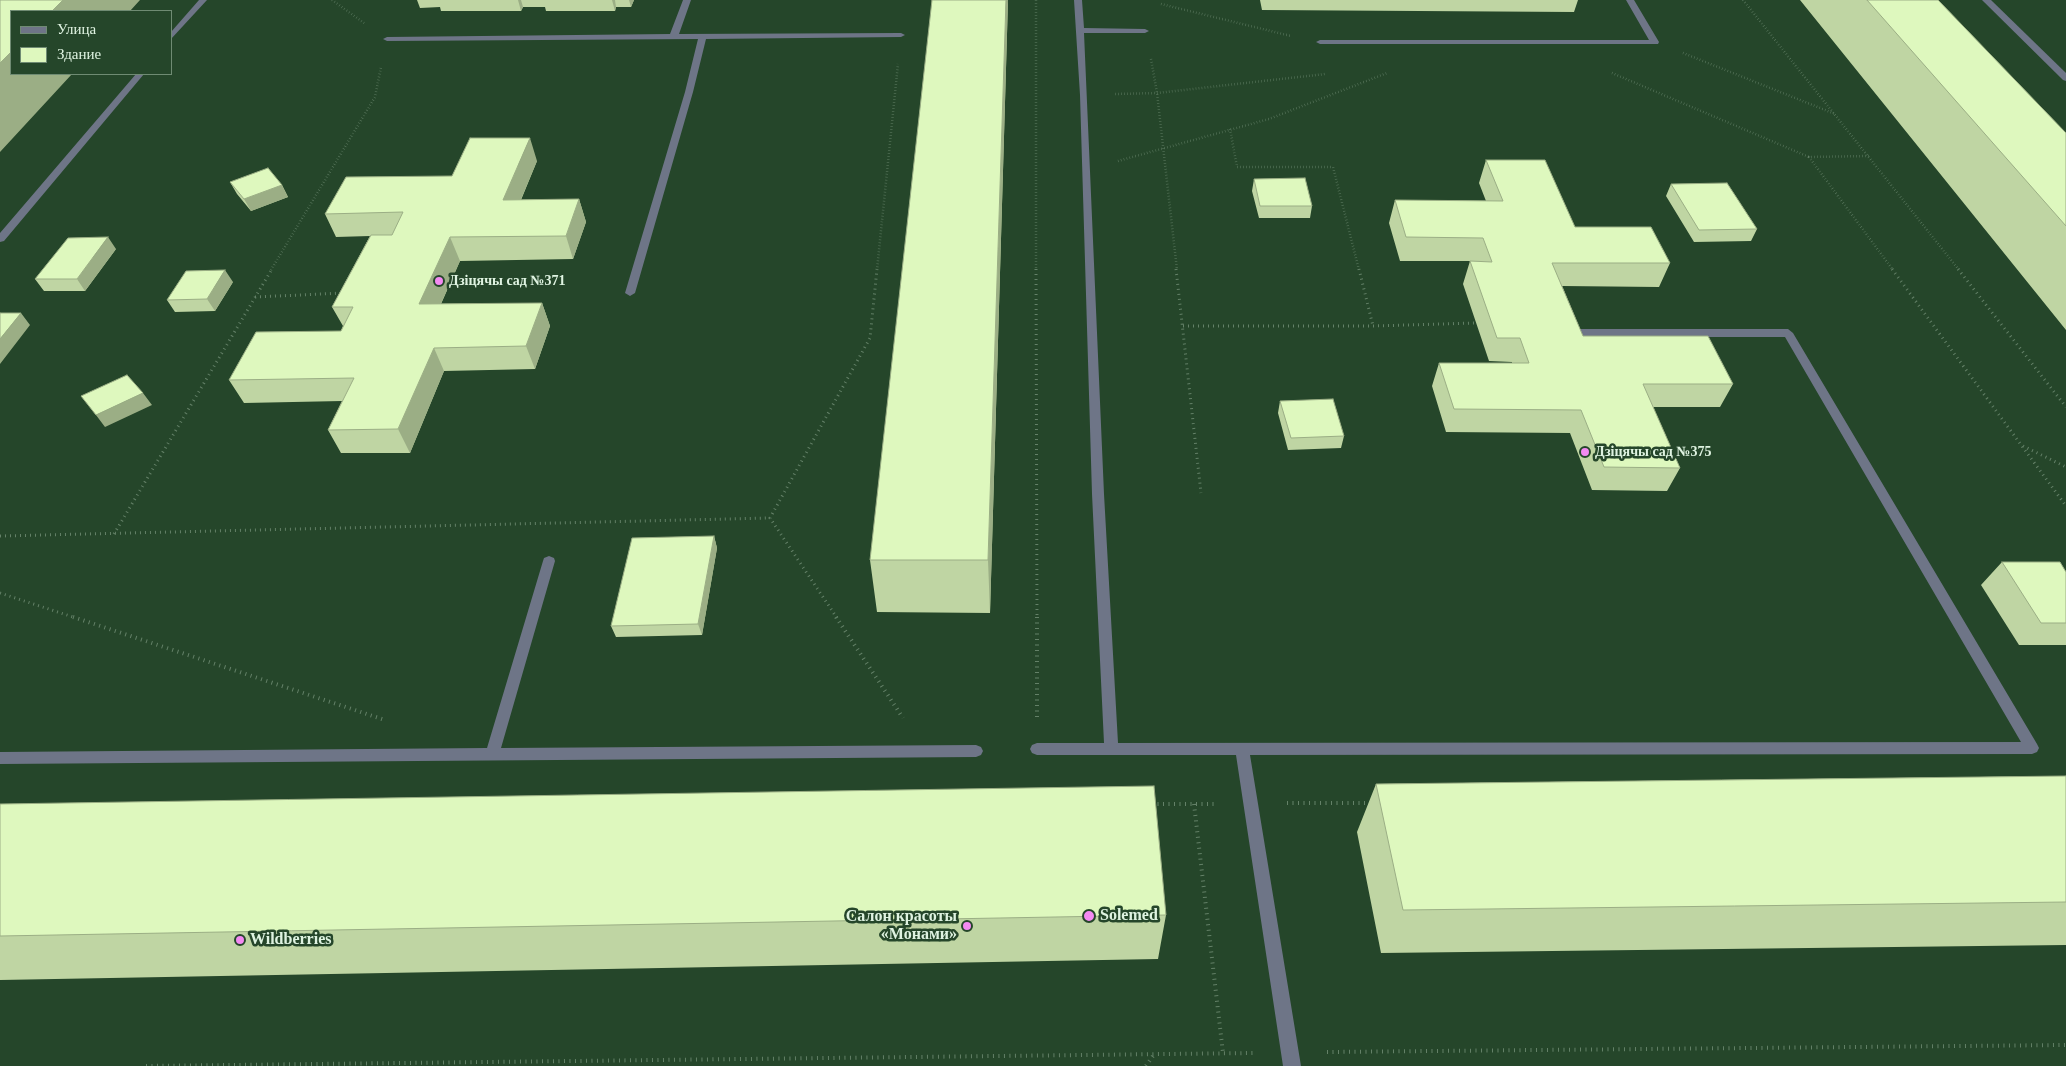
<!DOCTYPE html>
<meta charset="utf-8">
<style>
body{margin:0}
#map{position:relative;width:2066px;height:1066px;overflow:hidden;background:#25462a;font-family:Georgia,serif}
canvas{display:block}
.legend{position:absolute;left:10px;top:10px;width:162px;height:65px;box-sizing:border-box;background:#25462a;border:1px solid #6f8b73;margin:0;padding:6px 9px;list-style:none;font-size:15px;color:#dff3e1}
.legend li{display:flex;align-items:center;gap:10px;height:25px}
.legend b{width:25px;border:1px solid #6f8b73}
</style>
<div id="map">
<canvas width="2066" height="1066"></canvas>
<ul class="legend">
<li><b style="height:6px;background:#6e7587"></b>Улица</li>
<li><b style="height:14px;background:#def8be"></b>Здание</li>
</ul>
</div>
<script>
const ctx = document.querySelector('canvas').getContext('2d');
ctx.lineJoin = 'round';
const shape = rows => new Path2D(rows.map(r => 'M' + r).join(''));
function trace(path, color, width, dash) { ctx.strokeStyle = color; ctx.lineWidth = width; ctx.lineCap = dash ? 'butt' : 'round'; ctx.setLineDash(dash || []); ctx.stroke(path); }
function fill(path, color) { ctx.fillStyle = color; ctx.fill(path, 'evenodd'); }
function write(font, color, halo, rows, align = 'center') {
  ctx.font = font + ' Georgia,serif'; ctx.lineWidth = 5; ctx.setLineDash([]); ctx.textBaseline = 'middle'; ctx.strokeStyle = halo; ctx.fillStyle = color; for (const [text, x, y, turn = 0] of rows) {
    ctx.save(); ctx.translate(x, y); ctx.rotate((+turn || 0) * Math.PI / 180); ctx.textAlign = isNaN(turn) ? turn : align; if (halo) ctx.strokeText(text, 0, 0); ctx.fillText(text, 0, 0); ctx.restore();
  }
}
trace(shape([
 [332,0,364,23],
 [1036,0,1036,270],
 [1743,0,1959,270],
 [1161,4,1291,36],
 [1683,53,1835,114],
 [1151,59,1157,93,1177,270],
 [1612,73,1809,157],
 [1115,94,1157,93,1325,74],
 [1230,129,1237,167,1333,167,1359,270],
 [1869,156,1809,157,1893,270],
 [1118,161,1269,119,1387,73],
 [271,270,375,97,381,67],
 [877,270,898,64]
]), '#648168', 2.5, [0.5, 2.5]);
trace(shape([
 [1036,269,1037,618],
 [1176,269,1201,493],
 [1359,269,1373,326],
 [1892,269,2066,506],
 [1958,269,2066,407],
 [255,297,344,293],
 [1183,326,1373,326,1475,323],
 [2023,446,2066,467],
 [114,534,272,269],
 [0,536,770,518],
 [0,593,76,618],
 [837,618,770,518,870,338,877,269]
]), '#648168', 3, [1, 4]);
trace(shape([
 [73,617,385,720],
 [836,617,903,718],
 [1037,617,1037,717],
 [1287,803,1373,803],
 [1152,804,1215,804],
 [1194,804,1223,1053],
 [1327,1052,2066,1045],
 [146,1066,1253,1053],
 [1146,1066,1155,1053]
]), '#648168', 4, [1, 4.5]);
fill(shape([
 [199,0,207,0,171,39,171,32,199,0],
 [683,0,691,0,679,34,901,33,905,35,901,37,706,39,693,92,635,293,630,296,625,293,685,92,698,39,387,41,383,39,387,37,670,34,683,0],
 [1074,0,1082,0,1084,28,1145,29,1149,31,1145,33,1084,33,1104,494,1118,743,2021,742,1785,337,1572,337,1567,333,1572,329,1788,329,1793,333,2037,744,2039,748,2037,752,2032,754,1250,755,1301,1066,1283,1066,1236,755,1037,755,1032,753,1030,749,1032,745,1037,743,1104,743,1092,494,1080,95,1074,0],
 [1626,0,1634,0,1659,42,1658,44,1320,44,1316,42,1320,40,1649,40,1626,0],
 [136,74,144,74,4,241,0,242,0,233,136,74],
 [549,556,554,558,555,561,501,748,976,745,981,747,983,751,981,755,976,757,0,764,0,752,487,748,543,561,544,558,549,556]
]), '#6e7587');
fill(shape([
 [1982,0,1991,0,2066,73,2066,81,2063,80,1982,0]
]), '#6e7587');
fill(shape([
 [417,0,634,0,631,7,616,7,615,11,546,11,545,7,523,7,521,11,441,11,440,7,420,8],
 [1008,0,990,613,877,612,870,560],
 [1260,0,1578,0,1574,12,1262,10],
 [1800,0,1938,0,2066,133,2066,330],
 [1486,160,1575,227,1670,263,1659,287,1562,286,1583,336,1733,384,1720,407,1653,407,1680,468,1667,491,1592,490,1570,433,1446,432,1432,386,1439,363,1512,363,1512,362,1489,361,1463,284,1470,261,1475,261,1400,261,1389,223,1395,200,1486,201,1479,183],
 [537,161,521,200,579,199,586,222,573,259,460,261,441,304,542,303,550,326,535,369,444,371,410,453,341,453,328,430,342,401,244,403,229,380,341,331,343,326,332,307,370,236,336,237,325,214],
 [1254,179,1312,206,1310,218,1259,218,1252,191],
 [230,182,282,185,288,197,251,211,237,194],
 [1671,184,1757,229,1751,241,1694,242,1666,196],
 [116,249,85,291,44,291,35,279],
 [233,282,215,311,175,312,167,300],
 [1280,401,1344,436,1341,448,1288,450,1278,413],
 [714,536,717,548,702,635,616,637,611,626],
 [2002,562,2066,572,2066,645,2019,645,1981,585],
 [2066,776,2066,945,1381,953,1357,832,1376,784],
 [0,804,1166,915,1158,959,0,980]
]), '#bfd5a3');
fill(shape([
 [63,0,140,0,130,11,52,11],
 [518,0,521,0,523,7,521,11],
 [612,0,615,0,616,7,615,11],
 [629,0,634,0,631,7],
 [1006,0,1008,0,990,613,988,560],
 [11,52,11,74,72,74,0,152,0,63],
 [530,138,537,161,511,223,503,200],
 [282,185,288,197,251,211,244,199],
 [579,199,586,222,573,259,566,236],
 [108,237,116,249,85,291,77,279],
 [450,237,460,261,430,328,419,304],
 [225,270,233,282,215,311,207,299],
 [542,303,550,326,535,369,526,346],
 [21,313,30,325,0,364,0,339],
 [434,348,444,371,410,453,398,429],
 [143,393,152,405,105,427,96,415],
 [714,536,717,548,702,635,698,624]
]), '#9bae85');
const building = shape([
 [0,0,63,0,52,11,11,11,11,52,0,63,0,0],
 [932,0,1006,0,988,560,870,560,932,0],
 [1867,0,1938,0,2066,133,2066,226,1867,0],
 [470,138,530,138,503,200,579,199,566,236,450,237,419,304,542,303,526,346,434,348,398,429,328,430,354,378,229,380,256,332,341,331,353,307,332,307,371,235,392,235,403,212,325,214,346,177,452,176,470,138],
 [1486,160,1545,160,1575,227,1651,227,1670,263,1552,263,1583,336,1708,336,1733,384,1643,384,1680,468,1604,467,1581,410,1454,409,1439,363,1529,363,1520,338,1497,338,1470,261,1492,262,1483,238,1406,237,1395,200,1503,201,1486,160],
 [268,168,282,185,244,199,230,182,268,168],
 [1305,178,1312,206,1260,206,1254,179,1305,178],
 [1727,183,1757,229,1699,230,1671,184,1727,183],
 [108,237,77,279,35,279,68,238,108,237],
 [225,270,207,299,167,300,186,271,225,270],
 [0,313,21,313,0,339,0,313],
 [127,375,143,393,96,415,81,396,127,375],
 [1333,399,1344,436,1291,438,1280,401,1333,399],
 [714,536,698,624,611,626,632,538,714,536],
 [2002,562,2060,562,2066,572,2066,623,2041,623,2002,562],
 [2066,776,2066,902,1403,910,1376,784,2066,776],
 [1154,786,1166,915,0,936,0,804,1154,786]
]);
fill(building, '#def8be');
trace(building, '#9bae85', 1);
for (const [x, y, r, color] of [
 [439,281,5,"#f38af1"],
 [1585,452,5,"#f38af1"],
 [1089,916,6,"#f38af1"],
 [967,926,5,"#f38af1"],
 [240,940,5,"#f38af1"]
]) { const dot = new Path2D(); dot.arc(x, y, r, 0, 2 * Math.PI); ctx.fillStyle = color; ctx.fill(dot); trace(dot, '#25462a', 2); }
write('bold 14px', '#dff3e1', '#25462a', [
 ["Дзіцячы сад №371",449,281],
 ["Дзіцячы сад №375",1595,452]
], 'left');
write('bold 16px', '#dff3e1', '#25462a', [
 ["Solemed",1100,916],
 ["Салон красоты",957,917,"right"],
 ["«Монами»",957,935,"right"],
 ["Wildberries",250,940]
], 'left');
</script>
